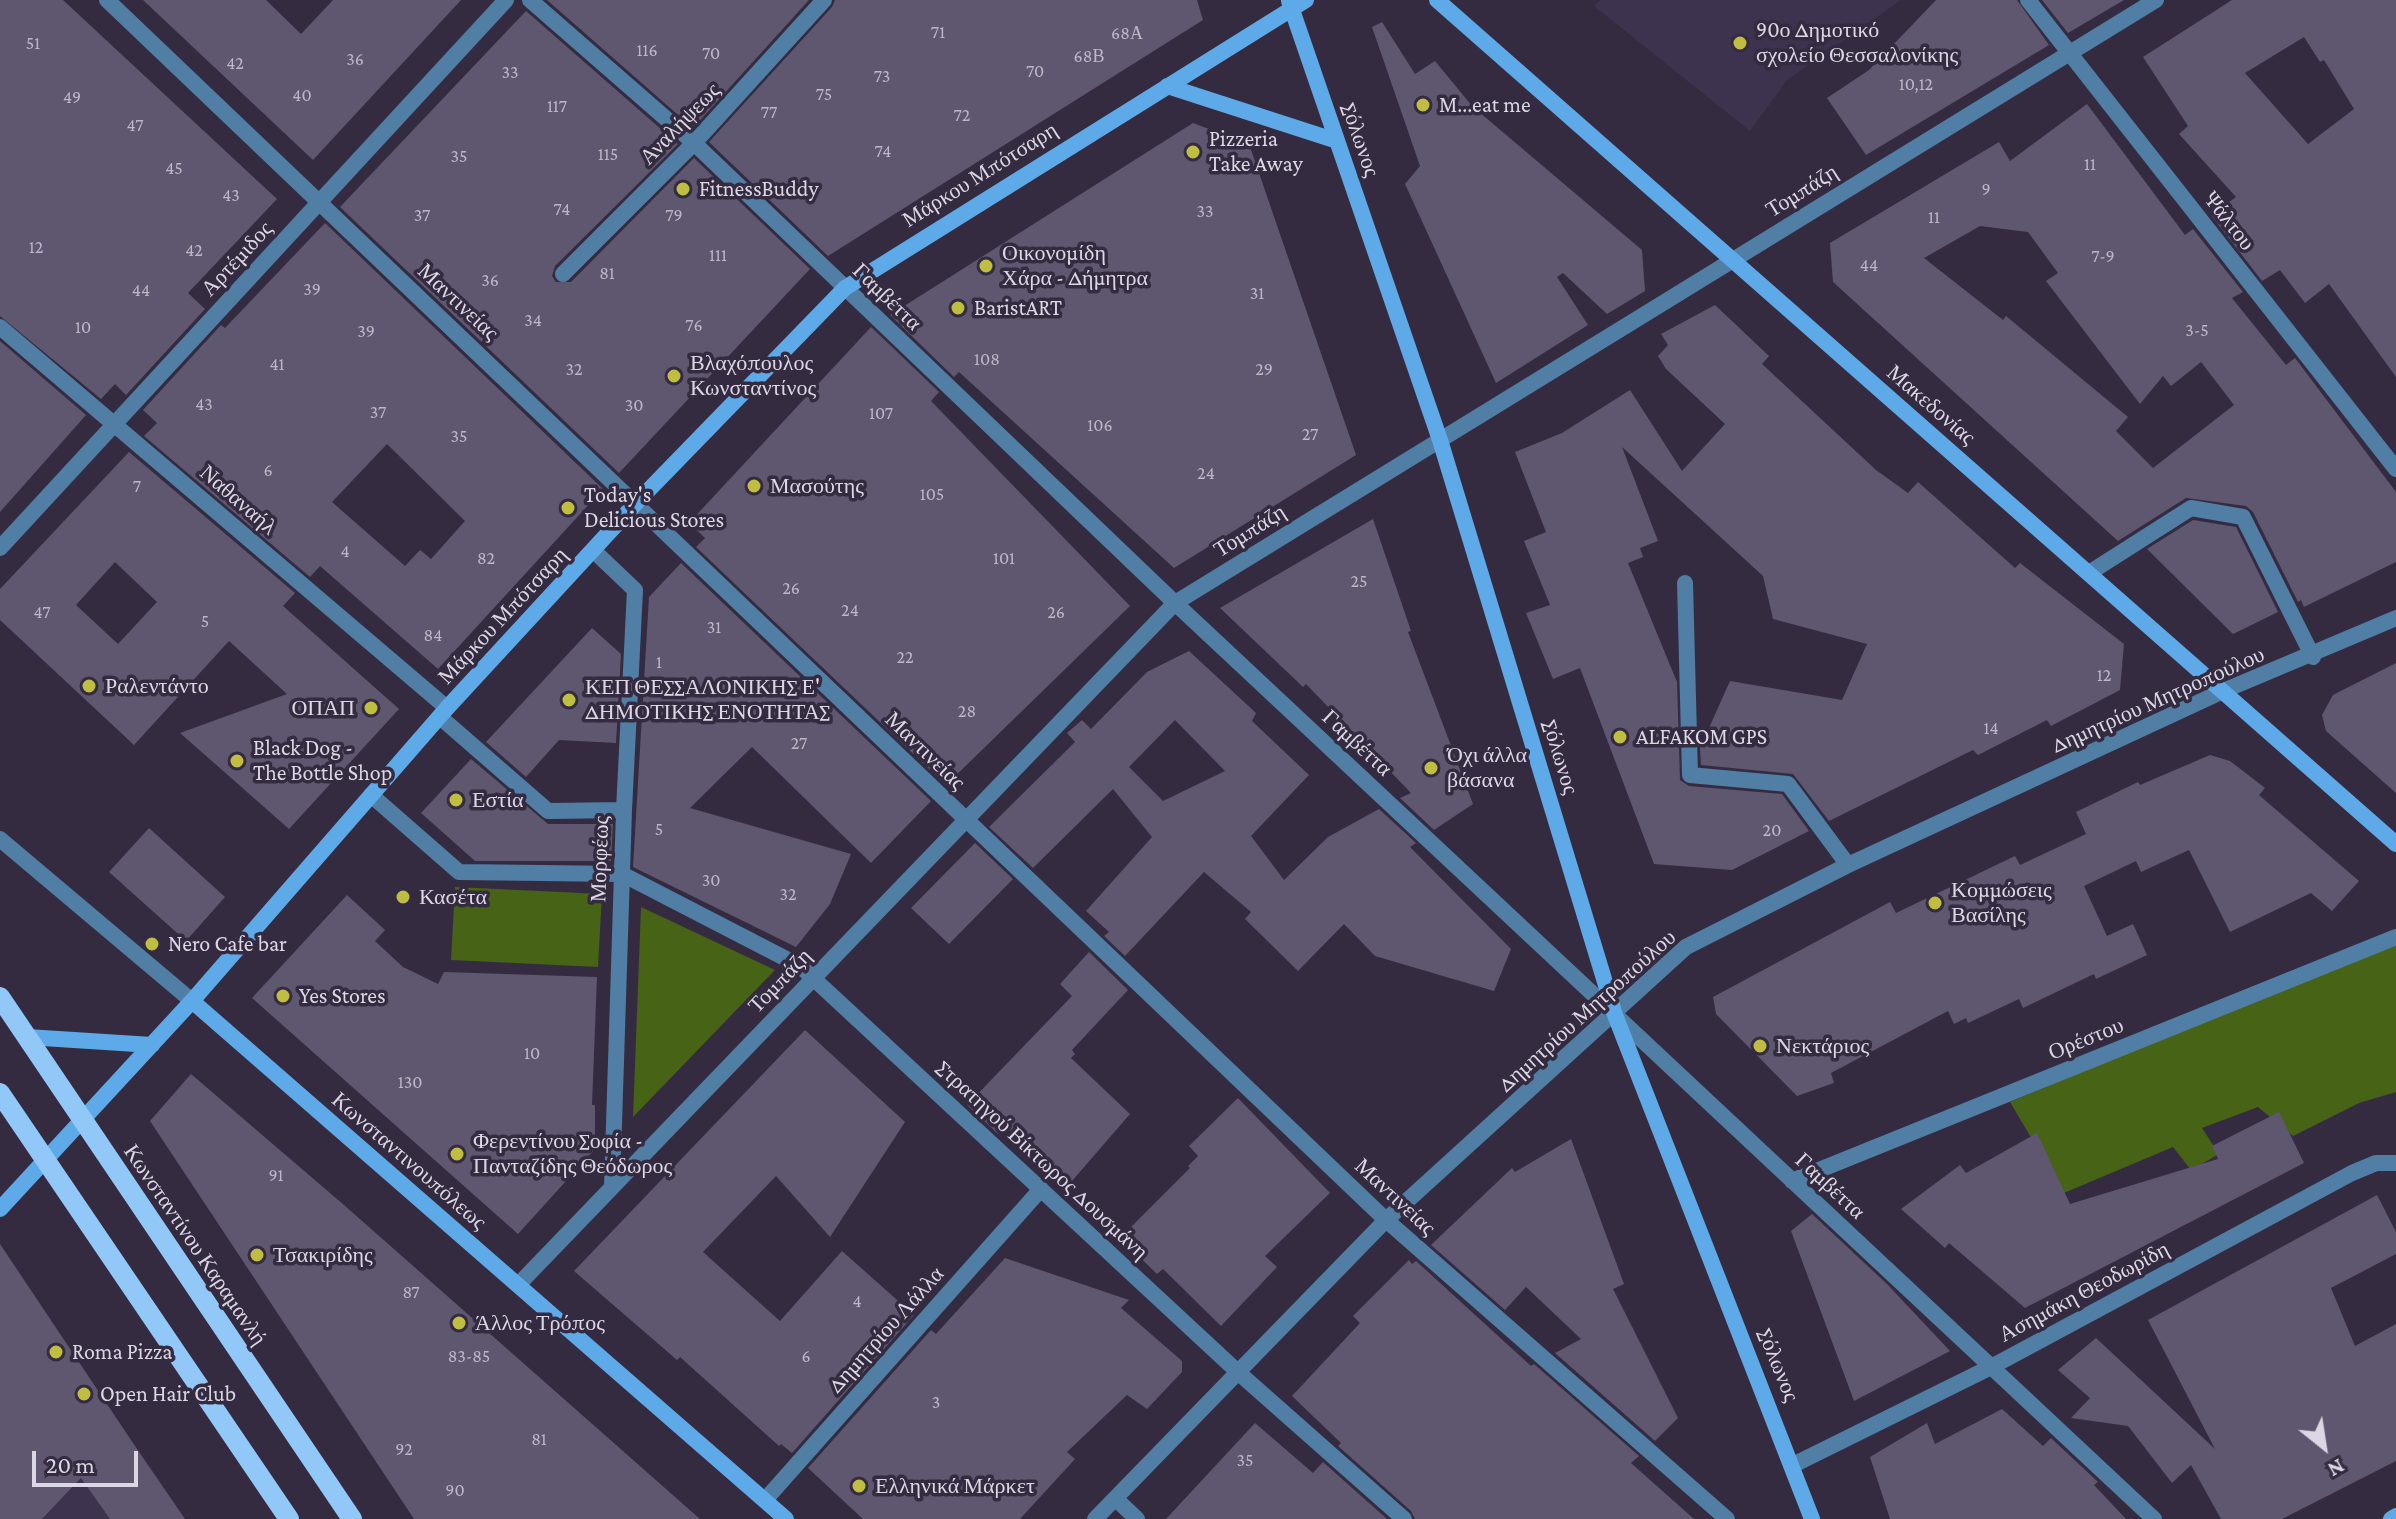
<!DOCTYPE html>
<meta charset="utf-8">
<style>
body{margin:0}
#map{position:relative;width:2396px;height:1519px;overflow:hidden;background:#342b41;font-family:"Crimson Pro",serif}
canvas{display:block}
.north{position:absolute;left:2284px;top:1407px;width:80px;height:80px;-webkit-text-stroke:6px #342b41;paint-order:stroke;rotate:150deg;font-size:22px;font-weight:700;line-height:32px;text-align:center;color:#dcd7e5}
.north::after{content:'';display:block;margin:auto;width:28px;height:36px;background:#dcd7e5;clip-path:polygon(50% 0,100% 100%,50% 72%,0 100%)}
.scale{position:absolute;left:32px;top:1451px;width:106px;height:36px;box-sizing:border-box;border:4px solid #dcd7e5;border-top:0;padding-left:10px;font-size:24px;line-height:28px;white-space:nowrap;color:#dcd7e5;-webkit-text-stroke:6px #342b41;paint-order:stroke}
</style>
<div id="map">
<canvas width="2396" height="1519"></canvas>
<div class="north">N</div>
<div class="scale">20 m</div>
</div>
<script>
const ctx = document.querySelector('canvas').getContext('2d');
ctx.lineJoin = 'round';
function fill(path, color) { ctx.fillStyle = color; ctx.fill(path, 'evenodd'); }
const shape = rows => new Path2D(rows.map(r => 'M' + r).join(''));
function trace(path, color, width, dash) { ctx.strokeStyle = color; ctx.lineWidth = width; ctx.lineCap = dash ? 'butt' : 'round'; ctx.setLineDash(dash || []); ctx.stroke(path); }
function write(font, color, halo, rows, align = 'center') {
  ctx.font = font + ' "Crimson Pro",serif'; ctx.lineWidth = 7; ctx.setLineDash([]); ctx.textBaseline = 'middle'; ctx.strokeStyle = halo; ctx.fillStyle = color; for (const [text, x, y, turn = 0] of rows) {
    ctx.save(); ctx.translate(x, y); ctx.rotate((+turn || 0) * Math.PI / 180); ctx.textAlign = isNaN(turn) ? turn : align; if (halo) ctx.strokeText(text, 0, 0); ctx.fillText(text, 0, 0); ctx.restore();
  }
}
fill(shape([
 [1600,0,1901,0,1787,80,1750,131,1594,6],
 [126,1433,185,1519,42,1519]
]), '#3e334e');
fill(shape([
 [455,887,602,894,598,967,451,960],
 [641,907,775,970,633,1117],
 [2396,942,2396,1092,2359,1103,2293,1136,2258,1107,2202,1128,2219,1154,2191,1170,2173,1147,2064,1193,2010,1102]
]), '#466316');
fill(shape([
 [0,0,63,0,277,199,188,293,205,309,126,395,115,384,101,399,0,316],
 [143,0,266,0,301,34,333,0,461,0,313,160],
 [547,0,809,0,693,128],
 [835,0,1197,0,1203,20,828,256,709,142,832,7],
 [1936,0,2017,0,2049,45,1866,155,1827,98,1869,70],
 [2042,0,2124,0,2068,33],
 [2232,0,2396,0,2396,377,2329,284,2305,303,2280,270,2262,281,2211,215,2236,197,2179,134,2188,126,2143,57],
 [2304,37,2320,62,2324,60,2354,109,2308,144,2245,73],
 [526,11,678,144,555,266,552,276,556,282,571,282,694,158,810,269,619,473,340,207],
 [1382,22,1415,74,1435,61,1472,106,1642,250,1645,291,1607,314,1563,273,1557,277,1588,325,1496,383,1405,184,1420,166,1372,27],
 [2087,104,2185,235,2193,229,2243,292,2232,298,2286,365,2295,358,2396,492,2396,562,2304,607,2301,600,2298,602,2253,512,2246,506,2186,498,2118,541,1833,282,1830,243,1999,142,2010,161],
 [1980,226,2028,232,2058,273,2046,281,2140,404,2163,376,2171,386,2201,362,2234,405,2153,468,2116,431,2128,417,2006,316,2003,320,1924,258],
 [1193,123,1249,144,1356,455,1174,568,959,372,954,377,890,315],
 [325,223,603,489,438,669,320,566,310,577,144,436,157,423,143,410,221,325,225,328],
 [387,444,465,521,431,559,420,550,405,566,332,502],
 [1715,305,1769,356,1762,364,1876,470,1908,493,1918,482,2015,568,2020,563,2124,644,2120,690,2051,726,2047,720,1978,755,1973,750,1829,821,1793,774,1701,765,1700,748,1730,681,1842,700,1867,644,1773,619,1763,576,1622,447,1658,541,1640,548,1643,557,1628,563,1677,682,1680,780,1689,786,1782,794,1809,831,1732,870,1654,864,1580,668,1553,679,1526,613,1550,605,1524,541,1546,532,1515,452,1562,433,1630,390,1682,471,1725,424,1666,369,1658,356,1668,345,1661,334],
 [871,327,939,392,931,401,1130,606,946,785,696,547,705,538,689,523],
 [0,341,86,415,0,512],
 [129,452,295,593,283,606,399,709,289,829,180,733,287,694,229,641,134,745,0,620,0,589],
 [115,562,157,602,118,644,76,605],
 [1373,519,1411,631,1408,632,1473,804,1434,830,1400,798,1411,793,1306,684,1303,687,1220,608],
 [2193,520,2236,527,2278,612,2233,634,2147,549],
 [681,563,931,801,871,863,752,747,690,808,851,854,830,904,796,947,633,867,649,597],
 [592,628,621,654,616,743,559,740,526,777,486,742],
 [1189,651,1256,713,1252,721,1309,775,1251,836,1284,880,1328,837,1379,809,1416,843,1410,847,1511,949,1494,991,1375,956,1344,924,1298,971,1245,919,1251,912,1204,872,1125,956,1104,936,1109,932,1086,911,1152,837,1113,789,1033,868,989,827,1075,742,1067,733,1082,720,1091,729,1147,672],
 [1175,720,1225,771,1163,801,1129,767],
 [2396,663,2396,793,2326,731,2322,715,2333,695],
 [2210,755,2230,761,2265,788,2259,795,2359,881,2332,911,2311,893,2230,932,2189,850,2141,872,2136,861,2084,886,2107,936,2133,924,2147,955,2096,979,2094,974,2023,1008,2019,999,1968,1023,1966,1018,1954,1024,1948,1011,1831,1073,1834,1083,1797,1096,1716,1014,1713,997,1890,902,1896,913,2015,856,2020,865,2086,834,2076,812,2138,782,2140,785],
 [471,759,548,824,613,824,611,861,475,861,421,813],
 [149,828,225,897,186,941,109,872],
 [975,843,1013,879,949,944,911,908],
 [347,895,385,930,375,941,403,967,438,984,444,972,597,977,592,1105,595,1105,595,1149,518,1234,252,998],
 [1089,952,1128,990,1072,1050,1075,1054,1071,1058,1130,1114,1072,1181,1005,1127,998,1134,967,1105,1072,996,1060,984],
 [805,1030,905,1122,830,1237,776,1176,703,1252,780,1321,842,1251,914,1315,792,1453,781,1444,779,1446,680,1357,677,1360,574,1271],
 [191,1074,344,1205,700,1519,414,1519,150,1121],
 [1238,1098,1330,1193,1265,1256,1277,1267,1221,1326,1163,1269,1157,1274,1120,1238,1190,1168,1188,1166,1198,1156,1189,1146],
 [2279,1112,2304,1163,2025,1308,1949,1243,1945,1248,1901,1209,1960,1165,1966,1173,2037,1133,2070,1204,2218,1159,2212,1146],
 [1571,1139,1624,1284,1613,1289,1678,1418,1655,1441,1555,1353,1581,1339,1526,1287,1505,1310,1431,1245,1512,1168,1515,1172],
 [2377,1195,2396,1232,2396,1254,2331,1288,2355,1346,2396,1324,2396,1461,2282,1519,2221,1519,2191,1465,2172,1483,2128,1426,2071,1418,2090,1398,2058,1370,2096,1338,2215,1449,2148,1320],
 [1812,1214,1887,1284,1950,1351,1854,1401,1791,1231],
 [0,1244,137,1449,185,1519,110,1519,81,1478,42,1519,0,1519],
 [1005,1258,1129,1300,1121,1308,1182,1361,1182,1372,1147,1409,1127,1395,1067,1452,1075,1459,1020,1519,863,1519,808,1468,931,1330,936,1334],
 [1409,1260,1412,1264,1416,1261,1531,1366,1534,1364,1639,1456,1631,1463,1694,1519,1415,1519,1411,1511,1338,1446,1341,1443,1292,1396,1360,1323,1353,1316],
 [2002,1409,2043,1446,2051,1438,2098,1482,2094,1485,2126,1519,1890,1519,1870,1457,1927,1423,1935,1444],
 [1255,1423,1313,1473,1323,1462,1387,1519,1166,1519]
]), '#5f576f');
trace(shape([
 [107,0,1386,1220,1727,1519],
 [530,0,694,143,1175,603,2154,1519],
 [2028,0,2396,469],
 [563,274,694,143,824,0],
 [0,327,447,708],
 [0,548,506,0],
 [594,551,635,590,624,810,612,1187],
 [2089,573,2191,508,2243,517,2313,657],
 [1685,583,1690,775,1788,784,1848,865],
 [440,717,548,811,624,810],
 [371,795,459,872,622,874,800,966,1240,1374,1404,1519],
 [0,839,192,1001],
 [1792,1181,2396,937],
 [518,1285,1175,603,2156,0],
 [1793,1465,1991,1367,2352,1173,2376,1163,2396,1163],
 [765,1500,1041,1189],
 [1117,1500,1137,1519],
 [1095,1519,1386,1220,1686,947,1848,865,2223,691,2396,618]
]), '#507ea4', 16);
trace(shape([
 [1437,0,2396,844],
 [1289,1,1440,440,1615,1015,1812,1519],
 [1167,86,1337,141],
 [192,1001,786,1519],
 [27,1037,152,1045],
 [0,1209,192,1001,447,708,637,502,845,288,1306,0],
 [2391,1519,2396,1516]
]), '#5ea9e7', 16);
trace(shape([
 [0,997,352,1519],
 [0,1093,289,1519]
]), '#91c8f7', 20);
for (const [x, y, r, color] of [
 [1740,43,8,"#c0be41"],
 [1423,105,8,"#c0be41"],
 [1193,152,8,"#c0be41"],
 [683,189,8,"#c0be41"],
 [986,266,8,"#c0be41"],
 [958,308,8,"#c0be41"],
 [674,376,8,"#c0be41"],
 [754,486,8,"#c0be41"],
 [568,508,8,"#c0be41"],
 [89,686,8,"#c0be41"],
 [569,700,8,"#c0be41"],
 [371,708,8,"#c0be41"],
 [1620,737,8,"#c0be41"],
 [237,761,8,"#c0be41"],
 [1431,768,8,"#c0be41"],
 [456,800,8,"#c0be41"],
 [403,897,8,"#c0be41"],
 [1935,903,8,"#c0be41"],
 [152,944,8,"#c0be41"],
 [283,996,8,"#c0be41"],
 [1760,1046,8,"#c0be41"],
 [457,1154,8,"#c0be41"],
 [257,1255,8,"#c0be41"],
 [459,1323,8,"#c0be41"],
 [56,1352,8,"#c0be41"],
 [84,1394,8,"#c0be41"],
 [859,1486,8,"#c0be41"]
]) { const dot = new Path2D(); dot.arc(x, y, r, 0, 2 * Math.PI); ctx.fillStyle = color; ctx.fill(dot); trace(dot, '#342b41', 3); }
write('18px', '#bdb7c8', null, [
 ["71",938,32],
 ["68Α",1127,33],
 ["51",33,43],
 ["116",647,50],
 ["70",711,53],
 ["68Β",1089,56],
 ["36",355,59],
 ["42",235,63],
 ["70",1035,71],
 ["33",510,72],
 ["73",882,76],
 ["10,12",1916,84],
 ["75",824,94],
 ["40",302,95],
 ["49",72,97],
 ["117",557,106],
 ["77",769,112],
 ["72",962,115],
 ["47",135,125],
 ["74",883,151],
 ["115",608,154],
 ["35",459,156],
 ["11",2090,164],
 ["45",174,168],
 ["9",1986,189],
 ["43",231,195],
 ["74",562,209],
 ["33",1205,211],
 ["37",422,215],
 ["79",674,215],
 ["11",1934,217],
 ["12",36,247],
 ["42",194,250],
 ["111",718,255],
 ["7-9",2103,256],
 ["44",1869,265],
 ["81",607,273],
 ["36",490,280],
 ["39",312,289],
 ["44",141,290],
 ["31",1257,293],
 ["34",533,320],
 ["76",694,325],
 ["10",83,327],
 ["3-5",2197,330],
 ["39",366,331],
 ["108",987,359],
 ["41",277,364],
 ["32",574,369],
 ["29",1264,369],
 ["43",204,404],
 ["30",634,405],
 ["37",378,412],
 ["107",881,413],
 ["106",1100,425],
 ["27",1310,434],
 ["35",459,436],
 ["6",268,470],
 ["24",1206,473],
 ["7",137,486],
 ["105",932,494],
 ["4",345,551],
 ["82",486,558],
 ["101",1004,558],
 ["25",1359,581],
 ["26",791,588],
 ["24",850,610],
 ["47",42,612],
 ["26",1056,612],
 ["5",205,621],
 ["31",714,627],
 ["84",433,635],
 ["22",905,657],
 ["1",659,662],
 ["12",2104,675],
 ["28",967,711],
 ["14",1991,728],
 ["27",799,743],
 ["5",659,829],
 ["20",1772,830],
 ["30",711,880],
 ["32",788,894],
 ["10",532,1053],
 ["130",410,1082],
 ["91",276,1175],
 ["87",411,1292],
 ["4",857,1301],
 ["83-85",469,1356],
 ["6",806,1356],
 ["3",936,1402],
 ["81",539,1439],
 ["92",404,1449],
 ["35",1245,1460],
 ["90",455,1490]
]);
write('22px', '#dcd7e5', '#342b41', [
 ["90ο Δημοτικό",1756,30],
 ["σχολείο Θεσσαλονίκης",1756,55],
 ["M...eat me",1439,105],
 ["Pizzeria",1209,139],
 ["Take Away",1209,164],
 ["FitnessBuddy",699,189],
 ["Οικονομίδη",1002,253],
 ["Χάρα - Δήμητρα",1002,278],
 ["BaristART",974,308],
 ["Βλαχόπουλος",690,363],
 ["Κωνσταντίνος",690,388],
 ["Μασούτης",770,486],
 ["Today's",584,495],
 ["Delicious Stores",584,520],
 ["Ραλεντάντο",105,686],
 ["ΚΕΠ ΘΕΣΣΑΛΟΝΙΚΗΣ Ε'",585,687],
 ["ΔΗΜΟΤΙΚΗΣ ΕΝΟΤΗΤΑΣ",585,712],
 ["ΟΠΑΠ",355,708,"right"],
 ["ALFAKOM GPS",1636,737],
 ["Black Dog -",253,748],
 ["The Bottle Shop",253,773],
 ["Όχι άλλα",1447,755],
 ["βάσανα",1447,780],
 ["Εστία",472,800],
 ["Κομμώσεις",1951,890],
 ["Βασίλης",1951,915],
 ["Κασέτα",419,897],
 ["Nero Cafe bar",168,944],
 ["Yes Stores",299,996],
 ["Νεκτάριος",1776,1046],
 ["Φερεντίνου Σοφία -",473,1141],
 ["Πανταζίδης Θεόδωρος",473,1166],
 ["Τσακιρίδης",273,1255],
 ["Άλλος Τρόπος",475,1323],
 ["Roma Pizza",72,1352],
 ["Open Hair Club",100,1394],
 ["Ελληνικά Μάρκετ",875,1486]
], 'left');
write('22px', '#dcd7e5', '#342b41', [
 ["Αναλήψεως",680,124,-46],
 ["Σόλωνος",1360,140,71],
 ["Μάρκου Μπότσαρη",980,175,-32],
 ["Τομπάζη",1802,191,-32],
 ["Ψάλτου",2229,221,52],
 ["Αρτέμιδος",237,259,-47],
 ["Γαμβέττα",887,297,44],
 ["Μαντινείας",458,302,43],
 ["Μακεδονίας",1931,405,41],
 ["Ναθαναήλ",238,500,41],
 ["Τομπάζη",1250,531,-32],
 ["Μάρκου Μπότσαρη",503,616,-47],
 ["Δημητρίου Μητροπούλου",2158,700,-24],
 ["Γαμβέττα",1357,743,43],
 ["Μαντινείας",925,751,44],
 ["Σόλωνος",1560,757,73],
 ["Μορφέως",600,859,-88],
 ["Τομπάζη",780,981,-46],
 ["Δημητρίου Μητροπούλου",1587,1011,-42],
 ["Ορέστου",2086,1039,-22],
 ["Στρατηγού Βίκτωρος Δουσμάνη",1042,1160,43],
 ["Κωνσταντινουπόλεως",409,1161,41],
 ["Γαμβέττα",1830,1186,43],
 ["Μαντινείας",1395,1197,43],
 ["Κωνσταντίνου Καραμανλή",195,1245,56],
 ["Ασημάκη Θεοδωρίδη",2084,1292,-28],
 ["Δημητρίου Λάλλα",886,1330,-48],
 ["Σόλωνος",1778,1365,68]
]);
</script>
